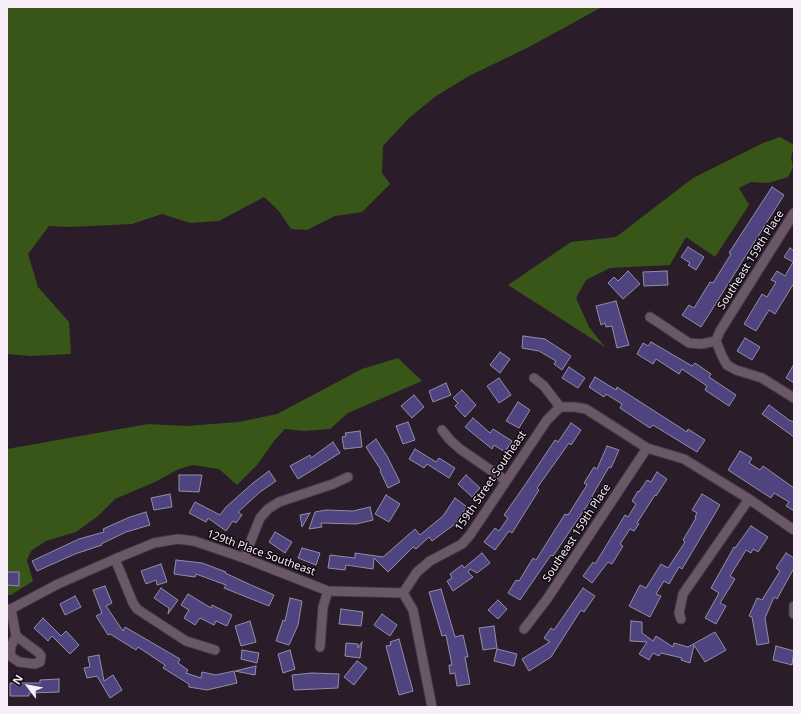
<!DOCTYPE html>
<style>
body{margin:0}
#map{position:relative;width:801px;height:714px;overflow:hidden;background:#2b1c2a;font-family:"Noto Sans",sans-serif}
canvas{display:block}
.frame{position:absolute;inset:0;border:8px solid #f8eef8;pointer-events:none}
.north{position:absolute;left:8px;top:666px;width:40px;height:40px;-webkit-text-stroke:3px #0f090f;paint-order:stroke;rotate:302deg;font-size:11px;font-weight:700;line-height:16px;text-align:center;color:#f8eef8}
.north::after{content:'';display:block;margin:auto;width:14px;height:18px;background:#f8eef8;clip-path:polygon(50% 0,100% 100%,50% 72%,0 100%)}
</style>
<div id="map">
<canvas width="801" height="714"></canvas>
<div class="frame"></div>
<div class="north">N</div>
</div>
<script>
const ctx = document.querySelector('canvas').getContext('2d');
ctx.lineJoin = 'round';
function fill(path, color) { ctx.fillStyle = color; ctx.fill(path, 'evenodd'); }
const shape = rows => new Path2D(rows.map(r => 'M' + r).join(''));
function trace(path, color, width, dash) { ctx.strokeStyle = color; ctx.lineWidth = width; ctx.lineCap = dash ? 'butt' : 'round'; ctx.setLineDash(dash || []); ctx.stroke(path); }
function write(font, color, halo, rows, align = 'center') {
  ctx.font = font + ' "Noto Sans",sans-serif'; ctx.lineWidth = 3; ctx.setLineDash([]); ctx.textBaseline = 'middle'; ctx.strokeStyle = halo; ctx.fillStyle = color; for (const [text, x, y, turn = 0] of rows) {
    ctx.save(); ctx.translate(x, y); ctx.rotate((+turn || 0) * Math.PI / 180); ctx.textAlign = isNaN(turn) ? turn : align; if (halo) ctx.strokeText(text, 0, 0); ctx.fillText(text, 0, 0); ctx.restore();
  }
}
fill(shape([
 [7,7,602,7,529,47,469,76,436,96,409,118,383,146,382,173,390,184,362,212,335,216,307,230,291,229,278,210,264,197,219,221,190,223,162,214,132,224,69,227,49,226,28,254,38,287,69,322,71,354,30,356,7,354],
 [780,137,794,145,791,158,793,167,788,177,768,183,751,182,739,188,749,205,715,257,686,237,670,265,610,268,586,280,576,298,589,327,605,347,508,285,571,242,616,237,693,178,763,143],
 [398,358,422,381,348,413,330,429,304,431,285,429,274,441,257,465,237,485,219,469,193,465,179,469,155,482,115,499,98,516,76,532,46,541,31,551,27,560,33,581,11,595,7,595,7,449,148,424,186,426,239,422,277,414,362,369]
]), '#375618');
const building = shape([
 [772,187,784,195,701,327,682,315,689,305,694,308,710,282,713,283,731,254,729,253,772,187],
 [688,247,704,257,696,270,688,265,690,263,681,257,688,247],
 [790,248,794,251,794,283,775,314,769,310,756,331,744,324,762,294,767,297,776,282,771,280,777,271,785,276,793,262,784,257,790,248],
 [628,271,640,284,623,299,608,283,614,277,618,281,628,271],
 [667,271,668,285,644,286,643,272,667,271],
 [616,301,629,345,617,348,612,326,606,327,605,323,601,325,596,306,616,301],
 [523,336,545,339,571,356,562,370,554,364,556,361,539,351,522,348,523,336],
 [745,338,760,347,752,360,737,351,745,338],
 [651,342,692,366,695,363,711,374,709,377,736,395,729,406,705,390,707,386,682,369,679,374,656,359,653,364,637,354,643,343,648,346,651,342],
 [500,352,510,359,500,373,490,365,500,352],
 [794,364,794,383,786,378,794,364],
 [569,367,585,378,578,388,562,378,569,367],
 [595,377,616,390,617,387,687,432,688,429,705,440,697,452,653,425,650,428,620,408,622,404,606,394,604,397,589,387,595,377],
 [499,378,511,395,499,403,487,386,499,378],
 [446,383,451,395,433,402,429,391,446,383],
 [462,390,476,405,465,417,455,406,458,403,453,398,462,390],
 [414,395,424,407,412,418,401,406,414,395],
 [518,402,530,410,519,428,506,421,518,402],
 [769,405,789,420,794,422,794,437,762,414,769,405],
 [473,418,490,433,493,429,512,441,505,452,494,445,492,449,465,427,473,418],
 [408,422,415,440,403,444,396,426,408,422],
 [571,423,581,430,571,445,569,443,537,488,539,490,512,533,509,531,495,550,484,542,495,528,499,531,508,518,504,515,527,482,555,440,558,442,571,423],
 [360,431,362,447,344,449,342,437,346,436,345,433,360,431],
 [376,439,387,456,400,482,388,488,380,471,381,470,366,447,376,439],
 [333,442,340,453,298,479,290,466,310,455,311,458,333,442],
 [607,446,619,450,611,468,609,467,592,496,593,497,553,556,551,555,520,600,508,593,516,580,519,581,533,558,536,560,565,514,568,515,587,485,584,483,594,467,597,469,607,446],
 [415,449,436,462,439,458,455,468,449,478,427,464,424,468,409,459,415,449],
 [740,451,752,458,749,463,760,470,763,466,794,488,794,511,786,506,789,502,774,493,771,498,728,470,740,451],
 [269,471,276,481,260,492,238,512,242,515,236,523,233,521,226,531,208,518,206,522,189,513,195,502,220,515,226,507,253,483,269,471],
 [657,472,667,479,656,496,655,495,637,523,639,524,634,531,630,529,620,544,623,546,612,564,608,562,592,583,583,576,593,562,595,564,625,515,628,517,636,504,632,501,638,491,639,492,647,480,651,482,657,472],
 [179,475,202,475,199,492,179,491,179,475],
 [466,475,480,488,472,497,458,484,466,475],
 [170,494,172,507,154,510,151,498,170,494],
 [702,494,720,505,682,569,679,567,669,584,664,581,656,594,661,596,650,617,629,606,640,585,646,588,661,564,668,568,685,542,683,540,696,518,695,517,697,513,692,510,702,494],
 [386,495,400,504,389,522,375,514,386,495],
 [455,498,467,507,455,524,432,541,429,537,416,549,413,547,388,572,374,558,373,569,346,565,345,570,328,568,330,555,355,558,355,553,383,557,415,529,420,535,443,516,455,498],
 [370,507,373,520,356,524,321,523,322,527,309,529,315,512,326,510,353,511,370,507],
 [146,512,150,525,126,532,101,544,102,545,75,554,37,571,32,561,79,539,104,532,103,529,130,517,146,512],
 [310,513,302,527,300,515,310,513],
 [751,526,768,537,758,552,753,549,751,553,746,550,730,576,735,579,720,603,726,606,716,624,705,618,719,593,711,588,734,547,735,548,751,526],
 [275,532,292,542,285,553,269,542,275,532],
 [302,548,320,553,316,565,298,558,302,548],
 [482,553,490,563,477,573,470,569,468,572,473,577,453,591,447,581,452,578,450,574,462,565,464,568,482,553],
 [786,553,794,558,794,568,777,599,774,597,765,618,769,643,757,645,752,617,749,616,757,598,762,600,780,571,776,568,786,553],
 [176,560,202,563,226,572,225,573,251,585,274,595,269,606,224,588,226,585,196,574,195,577,174,574,176,560],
 [161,564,167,582,157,585,156,580,146,584,141,571,161,564],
 [7,572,19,572,19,586,7,585,7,572],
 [105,586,112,603,106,606,123,631,125,627,180,659,178,663,188,670,186,673,201,678,202,672,216,675,234,671,237,683,207,690,189,687,189,684,163,668,165,665,138,647,136,650,110,634,108,635,96,616,102,613,93,590,105,586],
 [161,588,178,600,168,614,169,608,154,598,161,588],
 [583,588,595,596,584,612,581,610,551,657,529,671,522,659,550,642,544,638,551,628,554,630,583,588],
 [441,589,455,637,463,635,468,657,465,657,470,684,457,686,455,673,450,674,449,665,452,665,446,635,442,636,429,592,441,589],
 [188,594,211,608,212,605,232,615,227,626,216,621,214,625,200,618,195,625,184,618,189,610,181,605,188,594],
 [75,596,81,607,65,615,60,604,75,596],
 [290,598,302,601,298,625,289,645,276,641,283,620,285,621,290,598],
 [498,600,507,609,498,619,488,610,498,600],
 [341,609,363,612,361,626,339,624,341,609],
 [382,614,397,625,390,636,374,625,382,614],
 [43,618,61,636,66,631,79,645,70,654,52,636,48,641,34,628,43,618],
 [250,621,256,642,241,646,235,626,250,621],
 [631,621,642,622,642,633,653,641,656,636,673,647,674,643,688,647,715,632,726,650,705,662,694,645,690,663,681,660,682,658,661,653,659,656,653,653,649,660,639,654,647,642,630,641,631,621],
 [494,626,497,648,483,650,479,628,494,626],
 [399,639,413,691,399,695,386,646,391,645,390,642,399,639],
 [362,642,360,658,345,656,346,643,358,644,358,648,362,642],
 [776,646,794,651,792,665,773,660,776,646],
 [497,649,517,654,514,666,494,661,497,649],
 [242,650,259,653,257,663,241,659,242,650],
 [290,650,295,669,283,673,278,654,290,650],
 [99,655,104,681,113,675,122,690,110,698,97,676,87,678,84,668,90,667,88,657,99,655],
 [357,661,367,668,354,685,344,677,357,661],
 [256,666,255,675,235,671,256,666],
 [312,673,339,674,338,688,294,690,292,675,312,673],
 [59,679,59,692,29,693,29,696,10,696,10,683,40,683,40,680,59,679]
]);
fill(building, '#4f4480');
trace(building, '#918fa7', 1);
const minor = shape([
 [650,317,689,343,701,344,716,341,722,356,727,365,736,370,762,378,794,398],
 [716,341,720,331,794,213],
 [534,378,544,386,560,407],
 [560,407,575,407,586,409,647,448,684,459,749,499,794,530],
 [442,430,450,440,460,449,505,480],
 [244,558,260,518,268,509,279,502,333,484,348,477],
 [115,559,133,603,137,609,186,641,215,650],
 [403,593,417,572,430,561,462,544,470,535,547,420,560,407],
 [403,593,413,610,432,707],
 [794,606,794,614],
 [7,609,11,609,58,584,115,559,154,543,178,539,194,541,244,558,328,591,403,593],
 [11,609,16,636,11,646,10,656,19,662,35,664,40,662,41,656,39,653,16,636],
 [681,619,679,613,683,594,749,499],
 [524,629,547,599,647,448],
 [320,647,323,607,328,591]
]);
trace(minor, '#453945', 11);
trace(minor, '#6a5869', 9);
write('11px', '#f8eef8', '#0f090f', [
 ["Southeast 159th Place",751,260,-58],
 ["159th Street Southeast",491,481,-56],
 ["Southeast 159th Place",577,533,-57],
 ["129th Place Southeast",261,553,20]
]);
</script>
